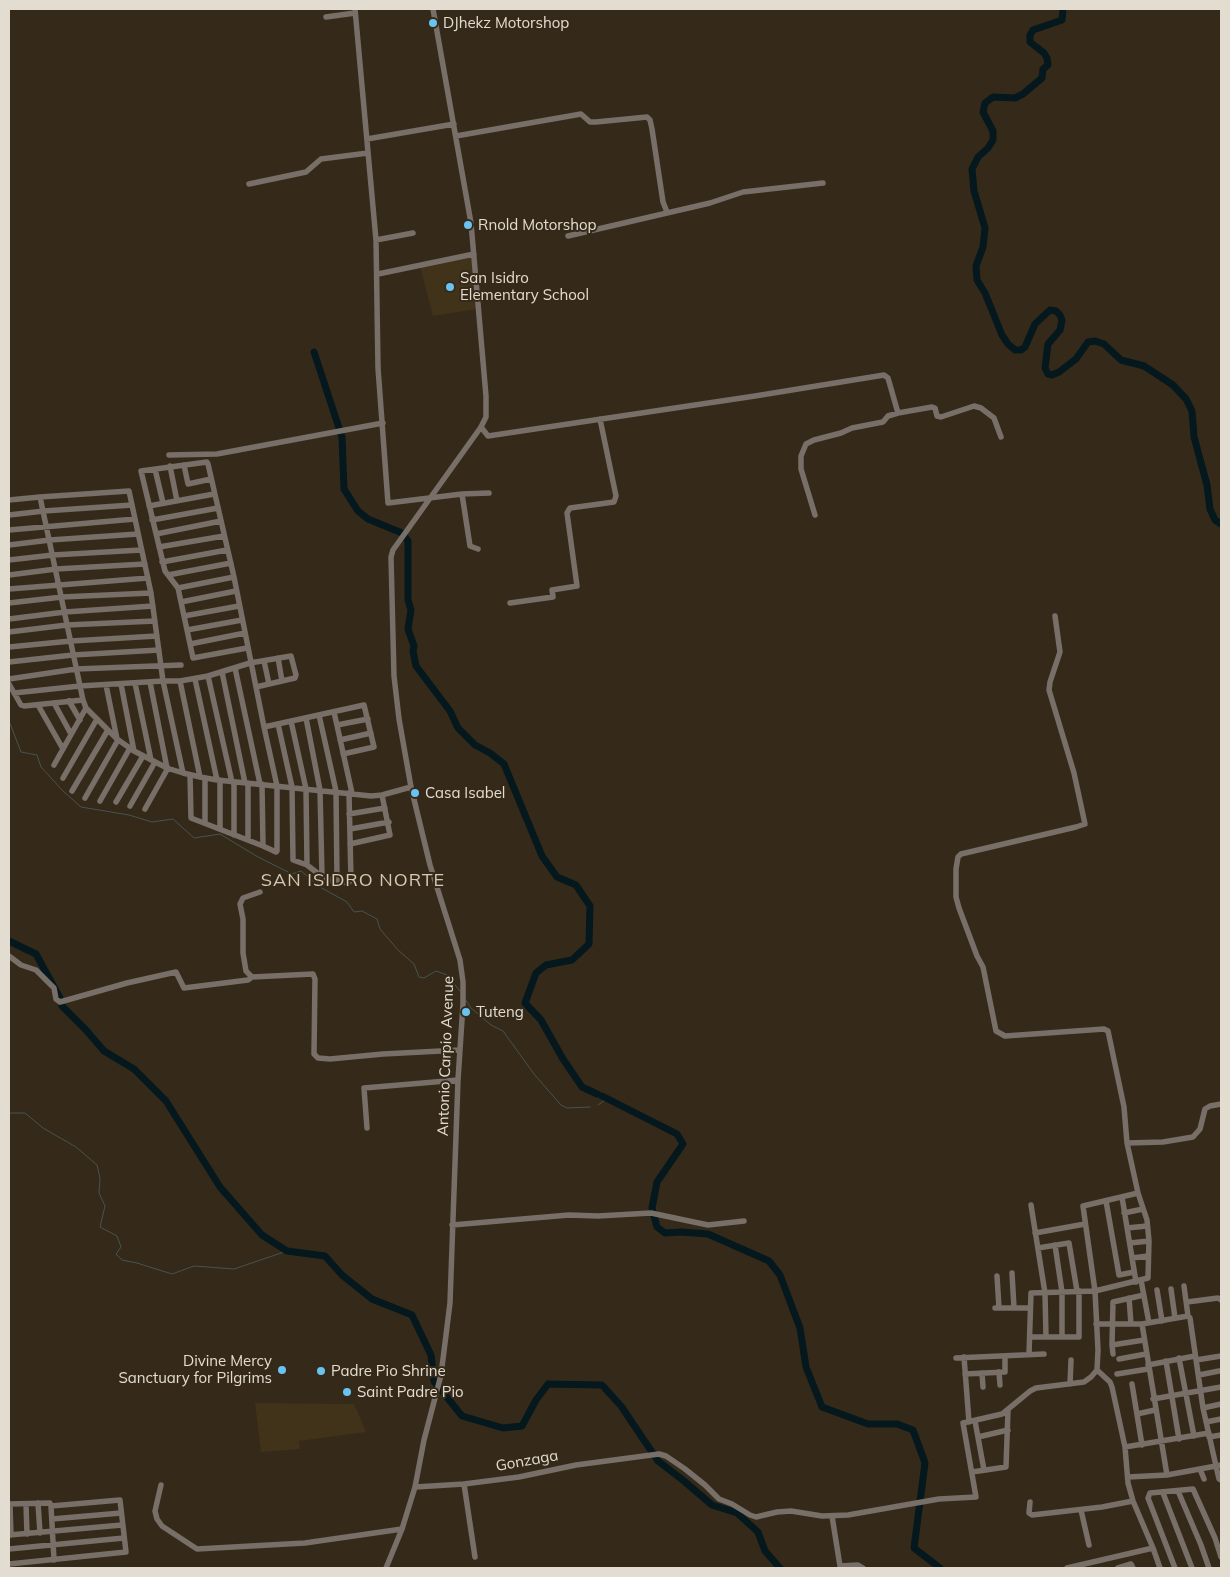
<!DOCTYPE html>
<style>
body{margin:0}
#map{position:relative;width:1230px;height:1577px;overflow:hidden;background:#352a19;font-family:Mulish,sans-serif}
canvas{display:block}
.frame{position:absolute;inset:0;border:10px solid #e3dcd1;pointer-events:none}
</style>
<div id="map">
<canvas width="1230" height="1577"></canvas>
<div class="frame"></div>
</div>
<script>
const ctx = document.querySelector('canvas').getContext('2d');
ctx.lineJoin = 'round';
function fill(path, color) { ctx.fillStyle = color; ctx.fill(path, 'evenodd'); }
const shape = rows => new Path2D(rows.map(r => 'M' + r).join(''));
function trace(path, color, width, dash) { ctx.strokeStyle = color; ctx.lineWidth = width; ctx.lineCap = dash ? 'butt' : 'round'; ctx.setLineDash(dash || []); ctx.stroke(path); }
function write(font, color, halo, rows, align = 'center') {
  ctx.font = font + ' Mulish,sans-serif'; ctx.lineWidth = 4; ctx.setLineDash([]); ctx.textBaseline = 'middle'; ctx.strokeStyle = halo; ctx.fillStyle = color; for (const [text, x, y, turn = 0] of rows) {
    ctx.save(); ctx.translate(x, y); ctx.rotate((+turn || 0) * Math.PI / 180); ctx.textAlign = isNaN(turn) ? turn : align; if (halo) ctx.strokeText(text, 0, 0); ctx.fillText(text, 0, 0); ctx.restore();
  }
}
fill(shape([
 [471,256,476,309,433,316,420,266],
 [255,1403,354,1404,366,1432,299,1441,300,1449,261,1452]
]), '#41321a');
trace(shape([
 [9,721,21,752,37,755,41,767,63,791,81,807,129,815,152,822,173,819,194,838,220,834,258,857,292,874,301,871,320,887,347,902,354,912,362,911,377,919,380,929,398,950,414,964,419,977,424,978,436,971,447,975,460,991],
 [465,999,471,1008,491,1025,503,1031,534,1074,561,1105,567,1108,590,1107],
 [598,1105,608,1098],
 [9,1113,25,1113,43,1128,76,1147,97,1165,100,1178,99,1193,105,1206,100,1227,117,1236,121,1247,116,1254,122,1260,137,1263,172,1274,194,1266,234,1269,287,1251]
]), '#475353', 1);
trace(shape([
 [1063,9,1062,20,1033,30,1030,35,1030,42,1044,53,1047,58,1048,65,1043,69,1042,78,1023,94,1015,98,993,97,985,103,983,112,993,131,993,140,988,148,978,157,972,169,974,191,985,228,983,247,976,266,977,280,985,293,1002,335,1008,344,1015,350,1021,350,1025,347,1035,324,1050,310,1056,311,1060,315,1062,320,1060,330,1048,344,1045,368,1048,374,1052,375,1059,372,1076,359,1088,342,1095,341,1104,344,1121,360,1144,366,1173,385,1186,399,1192,411,1194,437,1207,485,1210,509,1215,520,1221,524],
 [314,352,342,437,344,489,358,511,368,519,402,533,408,541,408,600,411,610,408,629,414,646,413,651,416,666,450,711,458,728,475,745,490,753,504,764,542,856,557,877,576,885,590,906,589,944,572,960,546,965,536,973,525,1003,541,1020,563,1059,582,1087,597,1094],
 [9,941,36,954,60,998],
 [62,1006,86,1030,104,1051,134,1069,166,1101,220,1187,262,1235,287,1251,325,1256,342,1275,372,1299,412,1315,431,1355,434,1381,462,1416,503,1428,522,1426,536,1400,548,1384,602,1385,621,1406,658,1461,684,1481,712,1505,737,1513,758,1532,765,1551,780,1568],
 [602,1096,677,1134,683,1144,657,1182,652,1208,657,1227,665,1233,681,1232,708,1234,769,1261,780,1275,800,1328,806,1367,822,1407,868,1424,897,1424,913,1430,925,1463,914,1548,940,1568]
]), '#04181d', 7);
trace(shape([
 [355,9,376,240,378,368,388,503,462,494,489,493],
 [326,17,355,13],
 [456,136,581,114,590,122,596,122,647,117,650,120,652,129,663,202,667,212],
 [367,139,454,124],
 [249,184,306,172,321,159,368,153],
 [568,236,710,203,743,192,823,183],
 [376,240,413,233],
 [378,274,474,254],
 [481,427,488,436,755,396,884,375,888,378,898,413,932,407,935,408,937,416,941,417,974,406,981,408,994,418,1001,437],
 [169,455,217,454,383,423],
 [184,465,188,484,211,479],
 [170,466,177,501],
 [155,469,163,503],
 [462,494,470,546,478,549],
 [9,500,40,497],
 [149,506,214,494],
 [9,515,44,511,132,505],
 [815,515,801,469,801,456,806,444,814,440,841,433,852,428,883,422,888,416,898,413],
 [152,520,218,508],
 [9,530,135,519],
 [156,534,221,521],
 [9,545,50,540,138,534],
 [159,547,224,536],
 [9,560,53,555,141,550],
 [162,562,227,550],
 [9,575,56,569,145,564],
 [168,575,231,563],
 [178,588,234,577],
 [9,589,148,578],
 [181,602,236,591],
 [9,603,62,597,151,593],
 [510,603,553,597,552,590,577,586,567,513,570,508,614,502,616,496,600,419],
 [184,616,239,606],
 [9,619,65,612,153,606],
 [187,630,242,620],
 [9,632,67,625,155,621],
 [190,644,245,633],
 [9,647,71,641,157,636],
 [247,648,193,658,178,588,165,571,141,471,207,462,208,464,234,577,264,727],
 [278,658,282,681],
 [264,661,269,684],
 [9,662,73,655,159,650],
 [235,668,260,784],
 [222,672,245,783],
 [208,676,250,663,291,656,296,675,295,678,256,687],
 [9,679,76,669,181,665],
 [195,679,217,780],
 [180,681,208,676,232,782],
 [150,682,167,768],
 [135,683,151,760],
 [9,684,21,705,24,706,83,700],
 [121,684,134,751],
 [106,685,117,739],
 [14,693,80,686,163,681,183,773],
 [69,701,80,720],
 [54,703,71,734],
 [38,705,63,749],
 [334,712,352,793],
 [319,715,336,791,337,881],
 [306,718,320,790,322,876],
 [291,721,306,789,307,865],
 [278,724,292,787,293,860,307,865,325,879,348,883,351,880,349,793],
 [337,725,368,719],
 [340,740,371,733],
 [54,765,86,708],
 [190,775,191,818,263,846,276,852,277,851,277,786,264,727,364,705,374,747,343,754],
 [200,777,180,681,163,681,151,593,129,491,40,497,83,700,86,708,117,739,134,751,167,768,183,773,200,777,217,780,371,796,382,795,411,787],
 [63,778,97,719],
 [220,780,220,829],
 [248,783,248,840],
 [262,784,263,846],
 [72,791,108,730],
 [85,798,118,740],
 [100,801,130,748],
 [116,802,143,756],
 [130,806,155,762],
 [145,809,168,768],
 [349,814,385,808],
 [205,823,205,778],
 [350,829,389,822],
 [234,835,234,782],
 [350,844,390,835,382,795],
 [9,956,21,965,36,970,54,988,56,999,60,1002,127,983,176,972,184,988,248,980,252,977,313,974,315,979,314,1054,318,1058,330,1059,383,1054,460,1050],
 [252,977,246,971,243,953,243,919,240,904,243,898,260,892],
 [367,1128,364,1088,458,1080],
 [1127,1143,1163,1142,1193,1137,1200,1129,1205,1109,1210,1106,1221,1104],
 [1122,1197,1136,1282],
 [1106,1201,1119,1275,1134,1272],
 [1031,1205,1045,1293,1046,1337],
 [1124,1213,1143,1209],
 [452,1225,569,1215,598,1216,651,1213,708,1225,744,1221],
 [1127,1228,1147,1226],
 [1035,1233,1085,1224],
 [1130,1243,1149,1241],
 [1055,1245,1062,1292,1062,1337],
 [1038,1248,1069,1243,1077,1291],
 [1132,1258,1148,1256],
 [1012,1273,1014,1308],
 [997,1276,999,1308],
 [1141,1280,1149,1323],
 [1184,1286,1188,1316],
 [1171,1289,1175,1318],
 [1157,1290,1162,1321],
 [1144,1295,1113,1302,1112,1345,1144,1340],
 [1129,1298,1131,1324],
 [1187,1302,1218,1298,1221,1300],
 [995,1308,1030,1308],
 [1096,1324,1142,1324,1188,1316,1190,1318,1203,1408,1216,1466,1167,1475,1128,1477],
 [1142,1324,1167,1475],
 [1030,1337,1079,1337,1079,1291],
 [1112,1345,1113,1354],
 [1029,1354,1031,1293,1095,1291,1148,1278,1149,1241,1147,1220,1138,1193,1127,1143,1124,1107,1108,1031,1104,1029,1005,1036,996,1031,983,967,977,956,959,908,956,897,956,869,958,857,961,854,1076,827,1085,824,1074,773,1049,690,1050,682,1060,652,1055,616],
 [964,1357,969,1422],
 [956,1358,1044,1354],
 [1179,1358,1194,1436],
 [1119,1359,1146,1354],
 [1196,1360,1221,1356],
 [1166,1361,1179,1439],
 [1148,1365,1195,1356],
 [1097,1370,1110,1382,1112,1387,1125,1447,1128,1483,1133,1501,1153,1548,1160,1568],
 [999,1372,1000,1385],
 [982,1373,983,1387],
 [965,1374,1005,1372,1005,1356],
 [1117,1374,1148,1369],
 [1199,1375,1219,1371],
 [1070,1384,1071,1360],
 [1132,1384,1142,1445],
 [1153,1399,1221,1387],
 [1203,1408,1221,1404],
 [1137,1414,1155,1410],
 [975,1421,984,1470],
 [1206,1422,1221,1419],
 [978,1437,1008,1430],
 [1209,1437,1221,1435],
 [1125,1447,1209,1433],
 [1221,1465,1216,1466,1219,1479,1221,1480],
 [1200,1469,1204,1479],
 [972,1472,1006,1467,1008,1410],
 [464,1484,475,1557],
 [161,1485,155,1511,157,1519,162,1526,197,1549,305,1543,402,1529],
 [415,1487,464,1484,519,1477,576,1465,659,1454,666,1456,685,1469,705,1485,719,1499,732,1504,750,1515,756,1517,777,1512,791,1511,822,1516,848,1515,939,1499,976,1497,963,1423,1002,1414,1030,1391,1036,1388,1084,1382,1091,1377,1097,1370,1098,1350,1095,1291,1083,1206,1138,1193],
 [1178,1491,1201,1545,1209,1568],
 [1163,1493,1192,1568],
 [1030,1502,1029,1513,1032,1515,1102,1507,1133,1501],
 [38,1503,40,1533],
 [9,1504,50,1503,51,1506,54,1560],
 [10,1504,11,1535],
 [26,1504,27,1534],
 [1081,1510,1089,1545],
 [832,1516,840,1566,858,1565,863,1568],
 [52,1519,121,1513],
 [9,1535,122,1525],
 [9,1549,124,1538],
 [9,1564,126,1552,120,1500,51,1506],
 [386,1568,402,1529,415,1487,424,1440,441,1375,450,1303,458,1080,463,1004,463,982,460,960,430,865,411,787,399,719,394,676,391,557,393,550,481,427,486,417,486,396,471,223,433,9],
 [1067,1568,1153,1548],
 [1118,1568,1131,1564,1133,1568],
 [1175,1568,1148,1498,1150,1493,1193,1489,1215,1538,1221,1557]
]), '#776f68', 5.5);
for (const [x, y, r, color] of [
 [433,23,5,"#69c3f1"],
 [468,225,5,"#69c3f1"],
 [450,287,5,"#69c3f1"],
 [415,793,5,"#69c3f1"],
 [466,1012,5,"#69c3f1"],
 [282,1370,5,"#69c3f1"],
 [321,1371,5,"#69c3f1"],
 [347,1392,5,"#69c3f1"]
]) { const dot = new Path2D(); dot.arc(x, y, r, 0, 2 * Math.PI); ctx.fillStyle = color; ctx.fill(dot); trace(dot, '#352a19', 2); }
write('15px', '#e3dcd1', '#352a19', [
 ["DJhekz Motorshop",443,23],
 ["Rnold Motorshop",478,225],
 ["San Isidro",460,278],
 ["Elementary School",460,295],
 ["Casa Isabel",425,793],
 ["Tuteng",476,1012],
 ["Divine Mercy",272,1361,"right"],
 ["Sanctuary for Pilgrims",272,1378,"right"],
 ["Padre Pio Shrine",331,1371],
 ["Saint Padre Pio",357,1392]
], 'left');
write('15px', '#e3dcd1', '#352a19', [
 ["Antonio Carpio Avenue",446,1056,-88],
 ["Gonzaga",527,1461,-10]
]);
ctx.letterSpacing = '1px';
write('18px', '#d6c8b2', '#352a19', [
 ["SAN ISIDRO NORTE",353,881]
]);
ctx.letterSpacing = '0px';
</script>
